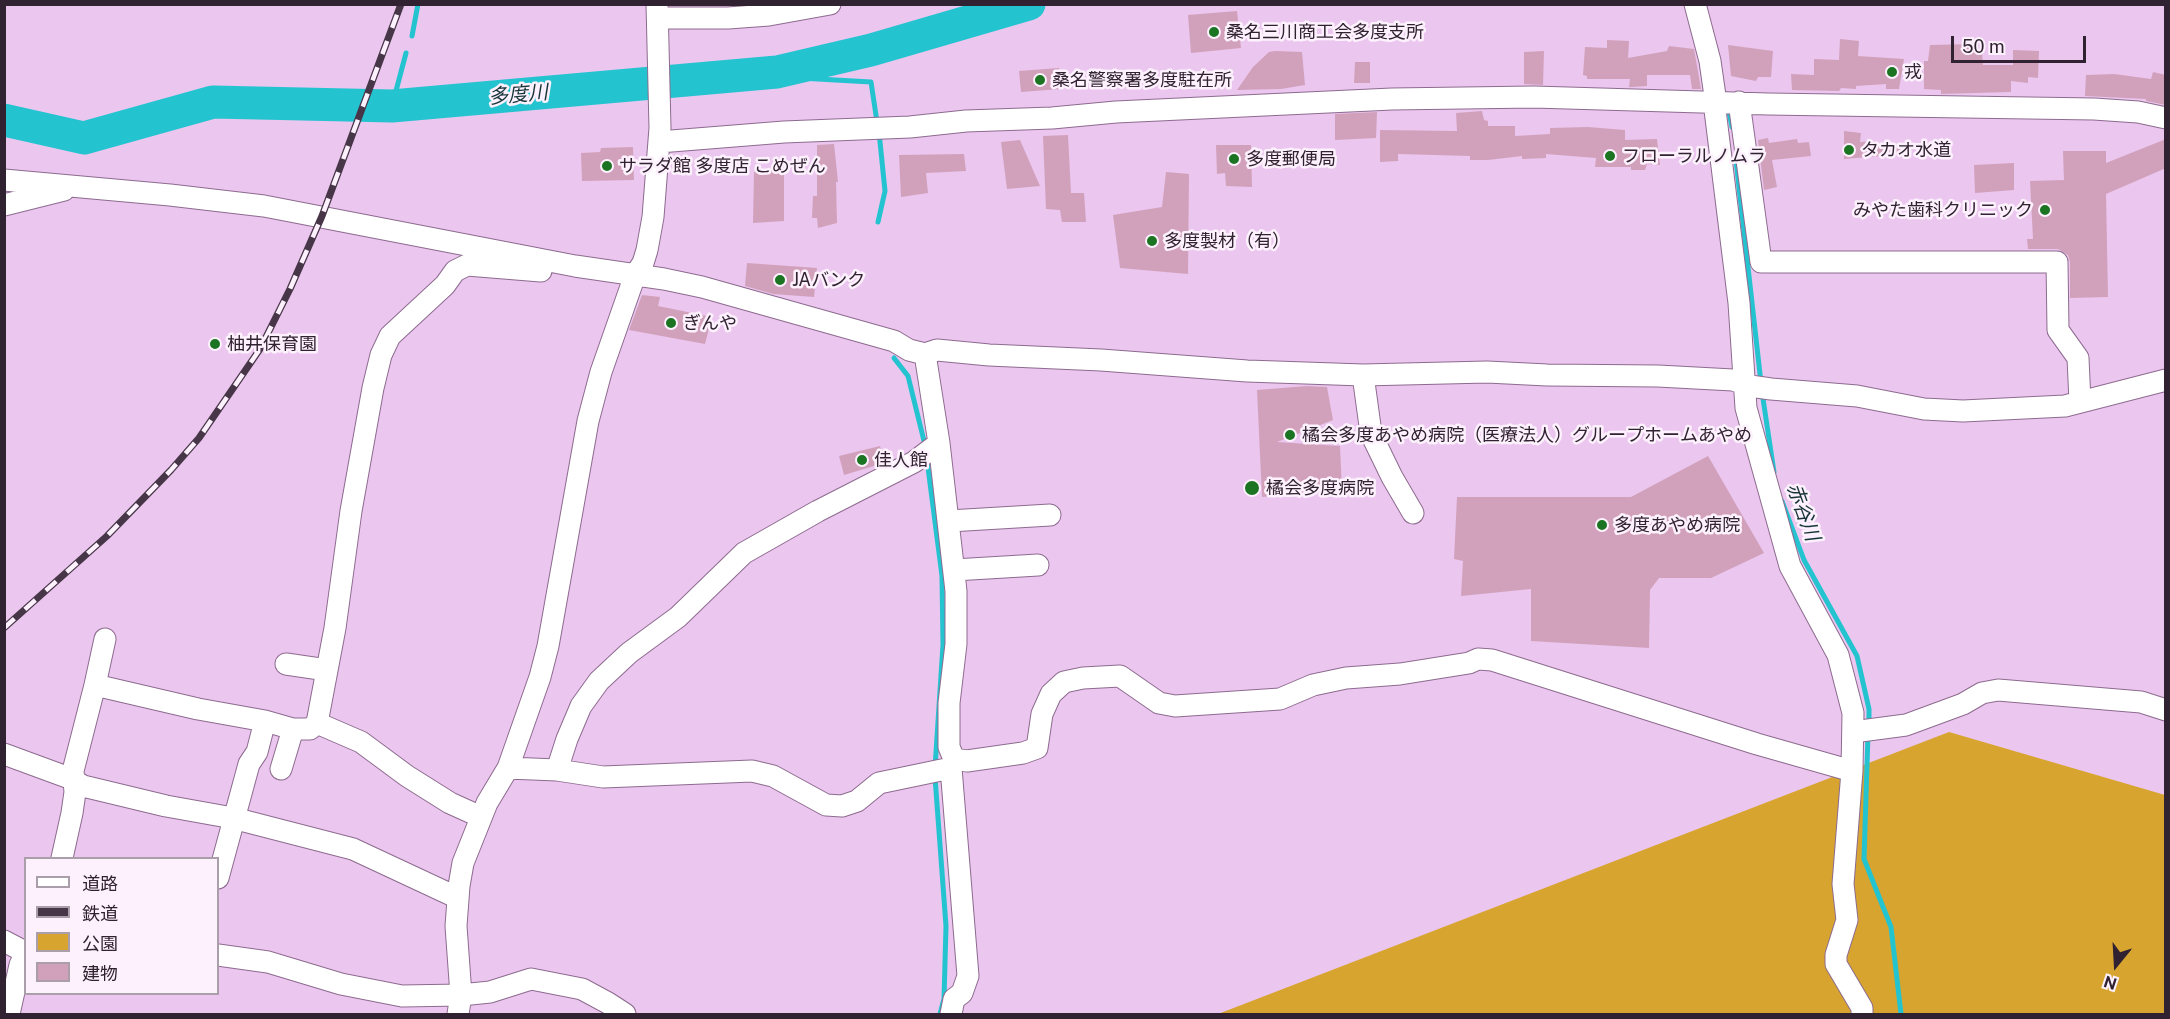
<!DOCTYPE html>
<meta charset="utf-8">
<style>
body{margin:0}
#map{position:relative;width:2170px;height:1019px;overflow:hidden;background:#ebc6ee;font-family:"Public Sans","Noto Sans JP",sans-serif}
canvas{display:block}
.frame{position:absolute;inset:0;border:6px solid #302231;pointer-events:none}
.legend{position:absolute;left:24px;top:857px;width:195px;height:138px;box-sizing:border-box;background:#fdf1fd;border:2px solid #ab9eab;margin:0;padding:8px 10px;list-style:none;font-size:18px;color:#302231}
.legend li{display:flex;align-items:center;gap:12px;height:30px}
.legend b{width:30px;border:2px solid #ab9eab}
.north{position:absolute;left:2086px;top:935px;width:60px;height:60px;-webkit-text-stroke:4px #fdf1fd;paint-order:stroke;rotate:198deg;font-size:16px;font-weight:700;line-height:24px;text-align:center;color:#302231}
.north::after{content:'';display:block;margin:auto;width:21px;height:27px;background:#302231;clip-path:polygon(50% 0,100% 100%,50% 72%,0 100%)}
.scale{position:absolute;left:1951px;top:36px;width:135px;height:27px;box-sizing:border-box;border:3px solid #302231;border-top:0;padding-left:8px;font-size:18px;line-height:21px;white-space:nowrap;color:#302231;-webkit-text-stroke:4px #fdf1fd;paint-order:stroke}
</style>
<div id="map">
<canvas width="2170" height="1019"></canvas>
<div class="frame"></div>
<ul class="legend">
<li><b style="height:8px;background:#fff"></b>道路</li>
<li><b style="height:8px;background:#473648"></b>鉄道</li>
<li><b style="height:16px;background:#d7a52f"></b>公園</li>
<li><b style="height:16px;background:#d1a1bc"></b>建物</li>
</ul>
<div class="north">N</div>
<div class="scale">50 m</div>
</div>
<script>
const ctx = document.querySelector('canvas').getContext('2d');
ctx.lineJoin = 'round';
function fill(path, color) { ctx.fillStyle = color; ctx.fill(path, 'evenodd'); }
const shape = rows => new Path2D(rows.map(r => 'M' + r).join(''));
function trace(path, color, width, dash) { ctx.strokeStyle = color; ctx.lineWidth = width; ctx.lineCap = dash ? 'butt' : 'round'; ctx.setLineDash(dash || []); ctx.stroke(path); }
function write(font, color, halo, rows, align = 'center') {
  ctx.font = font + ' "Public Sans","Noto Sans JP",sans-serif'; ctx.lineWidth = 5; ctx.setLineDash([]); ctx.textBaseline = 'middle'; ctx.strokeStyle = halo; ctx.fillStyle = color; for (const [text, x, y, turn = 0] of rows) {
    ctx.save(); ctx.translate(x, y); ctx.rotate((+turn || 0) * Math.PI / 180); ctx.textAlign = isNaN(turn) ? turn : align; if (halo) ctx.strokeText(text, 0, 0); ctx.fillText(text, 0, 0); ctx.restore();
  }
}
fill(shape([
 [1949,732,2165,795,2165,1014,1218,1014]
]), '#d7a52f');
trace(shape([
 [412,36,418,4],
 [785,70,800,78,871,82,877,122],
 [392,106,406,53],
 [1728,107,1732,127],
 [1736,160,1761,383],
 [878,222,885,191,879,132],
 [894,358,908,376,925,445],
 [1762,392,1774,472],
 [927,460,942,576,943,645,935,768],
 [1782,501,1804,560,1857,656,1869,709,1869,725],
 [1868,734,1864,859,1891,927,1901,1014],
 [935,777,946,926,944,999,940,1014]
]), '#24c3d0', 5);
trace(shape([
 [4,120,84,138,213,102,392,106,777,72,871,50,1029,4]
]), '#24c3d0', 33);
fill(shape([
 [1237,11,1241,48,1191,53,1188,15],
 [1840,39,1859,41,1858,56,1904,59,1899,89,1886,89,1886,84,1856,86,1856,89,1841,88,1839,91,1792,90,1791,74,1814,75,1814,59,1839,60],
 [1607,40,1629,41,1628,58,1667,51,1669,46,1694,49,1701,89,1692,89,1690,75,1647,75,1647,86,1632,87,1629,87,1630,79,1587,79,1587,76,1583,75,1585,47,1607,48],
 [1975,44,1975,53,1982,53,1983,65,2013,65,2013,50,2039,51,2038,78,2028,77,2028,83,2011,81,2011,92,1941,94,1941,90,1924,89,1924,61,1928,61,1930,45],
 [1728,45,1773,51,1771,77,1758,77,1756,81,1731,76],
 [1275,51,1302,52,1305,85,1281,89,1237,90,1253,67,1269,52],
 [1544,51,1543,85,1524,84,1524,52],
 [1355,62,1370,62,1370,83,1354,83],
 [1059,68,1060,89,1021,92,1019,71],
 [2153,72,2166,75,2166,105,2146,101,2146,99,2085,96,2086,75,2114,74,2151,79],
 [1482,111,1484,120,1488,121,1488,126,1515,126,1515,136,1550,134,1550,128,1588,127,1625,130,1625,140,1657,139,1660,165,1647,164,1645,170,1631,170,1631,167,1595,167,1596,158,1546,154,1546,158,1522,159,1522,156,1488,160,1470,160,1470,156,1398,154,1398,161,1380,162,1380,130,1457,131,1456,113],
 [1377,112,1376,138,1335,140,1335,114],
 [1844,131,1861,133,1860,142,1876,141,1876,144,1906,145,1906,154,1844,159],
 [1068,135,1071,193,1084,193,1086,222,1062,222,1060,210,1046,209,1043,136],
 [1768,138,1769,143,1797,139,1798,143,1809,142,1811,156,1772,160,1777,187,1764,190,1758,140],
 [2166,139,2166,168,2106,194,2108,297,2070,298,2070,262,2068,255,2058,249,2028,249,2027,239,2033,239,2030,181,2064,180,2063,151,2106,151,2106,163],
 [1020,140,1040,186,1007,189,1001,142],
 [834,144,838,182,836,182,837,223,818,228,817,218,812,218,813,196,817,196,817,145],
 [1216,145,1251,145,1252,187,1226,186,1225,173,1217,174],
 [633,147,634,180,582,181,581,153,600,152,601,148],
 [964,154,966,171,926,173,928,193,901,197,899,155],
 [2014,163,2014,190,1975,193,1974,165],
 [784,169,784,221,753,223,754,172],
 [1166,172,1189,174,1188,274,1120,268,1113,215,1162,207],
 [747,263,817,268,814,297,773,294,745,286],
 [642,295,660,297,658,306,712,317,705,344,629,330],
 [1307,386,1327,387,1333,420,1277,442,1340,446,1342,490,1262,497,1257,390],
 [880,446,884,463,844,475,839,456],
 [1708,456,1764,553,1711,578,1659,578,1650,590,1649,648,1531,641,1531,589,1461,596,1463,561,1454,559,1457,497,1631,497]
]), '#d1a1bc');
const minor = shape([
 [1695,4,1710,61,1715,96,1714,102,1739,303,1746,408,1790,566,1838,655,1853,713,1852,771,1843,884,1847,920,1836,955,1836,964,1862,1008,1862,1014],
 [658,18,728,18,769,15,830,4],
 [1739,102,1761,262,2057,262,2058,330,2078,358,2080,402],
 [659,142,784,132,910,127,966,121,1052,118,1116,112,1392,99,1534,97,1768,104,2094,109,2138,112,2166,118],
 [4,180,170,195,264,206,575,266,664,279,702,287,894,341,909,350,925,354,937,350,989,355,1101,360,1247,371,1363,375,1487,372,1547,375,1658,376,1733,380,1750,386,1771,389,1857,396,1924,409,1963,411,2065,406,2166,380],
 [4,205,64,190],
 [925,354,939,443,956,591,956,644,949,703,949,747,954,759,951,768,968,976,962,993,954,999,951,1014],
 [1363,375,1370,426,1374,440,1392,477,1413,513],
 [949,521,1050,515],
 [954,570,1038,565],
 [286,664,327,670],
 [95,685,198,709,265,721,293,729,310,729,317,723],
 [1853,732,1906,725,1963,704,1982,693,1998,690,2141,702,2166,710],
 [4,754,72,779,83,786,166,806,233,818,353,849,458,898],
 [954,759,967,761,1023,753,1037,748,1042,714,1051,694,1064,682,1083,678,1120,676,1159,703,1175,706,1280,699,1313,685,1346,678,1400,674,1469,663,1478,659,1492,660,1757,744,1852,771],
 [508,768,557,770,567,739,581,706,599,681,629,653,678,617,744,553,818,511,914,462,939,443],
 [281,769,293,729],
 [557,770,603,777,752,771,773,776,826,805,842,806,857,801,879,783,951,768],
 [481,817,450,803,407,776,361,742,317,723,335,628,351,511,373,388,381,355,390,336,445,285,455,271,467,265,541,271],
 [62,858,72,813,75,792,73,771,95,685,105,639],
 [218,878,249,764,257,752,265,721],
 [4,941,25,952],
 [218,955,268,962,341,984,402,996,461,995,490,992,531,979,582,989,608,1003,625,1014],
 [9,1014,20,965,26,952],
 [458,1014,461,995,456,926,459,886,463,863,487,803,508,768,540,677,548,646,588,421,601,372,635,275,643,263,647,250,653,217,660,128,657,4]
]);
trace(minor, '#8d6b8f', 23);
trace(minor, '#fff', 21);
const rail = shape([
 [4,628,107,536,171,470,199,438,260,349,290,289,322,216,401,4]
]);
trace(rail, '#473648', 7);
trace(rail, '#fdf1fd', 4.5, [14]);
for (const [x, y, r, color] of [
 [1214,32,6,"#1a7421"],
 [1892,72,6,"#1a7421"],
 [1040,80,6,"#1a7421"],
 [1849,150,6,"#1a7421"],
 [1610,156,6,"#1a7421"],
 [1234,159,6,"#1a7421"],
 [607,166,6,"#1a7421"],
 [2045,210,6,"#1a7421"],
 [1152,241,6,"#1a7421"],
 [780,280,6,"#1a7421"],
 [671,323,6,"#1a7421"],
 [215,344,6,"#1a7421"],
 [1290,435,6,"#1a7421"],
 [862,460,6,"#1a7421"],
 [1252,488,8,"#1a7421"],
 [1602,525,6,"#1a7421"]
]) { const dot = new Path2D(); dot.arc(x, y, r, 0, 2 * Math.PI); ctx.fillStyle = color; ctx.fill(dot); trace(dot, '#fdf1fd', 2); }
write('18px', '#302231', '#fdf1fd', [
 ["桑名三川商工会多度支所",1226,32],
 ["戎",1904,72],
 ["桑名警察署多度駐在所",1052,80],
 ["タカオ水道",1861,150],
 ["フローラルノムラ",1622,156],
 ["多度郵便局",1246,159],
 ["サラダ館 多度店 こめぜん",619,166],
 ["みやた歯科クリニック",2033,210,"right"],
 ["多度製材（有）",1164,241],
 ["JAバンク",792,280],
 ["ぎんや",683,323],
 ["柚井保育園",227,344],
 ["橘会多度あやめ病院（医療法人）グループホームあやめ",1302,435],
 ["佳人館",874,460],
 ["橘会多度病院",1266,488],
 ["多度あやめ病院",1614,525]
], 'left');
write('italic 20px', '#173538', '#fdf1fd', [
 ["多度川",518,95,-5],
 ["赤谷川",1803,512,70]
]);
</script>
